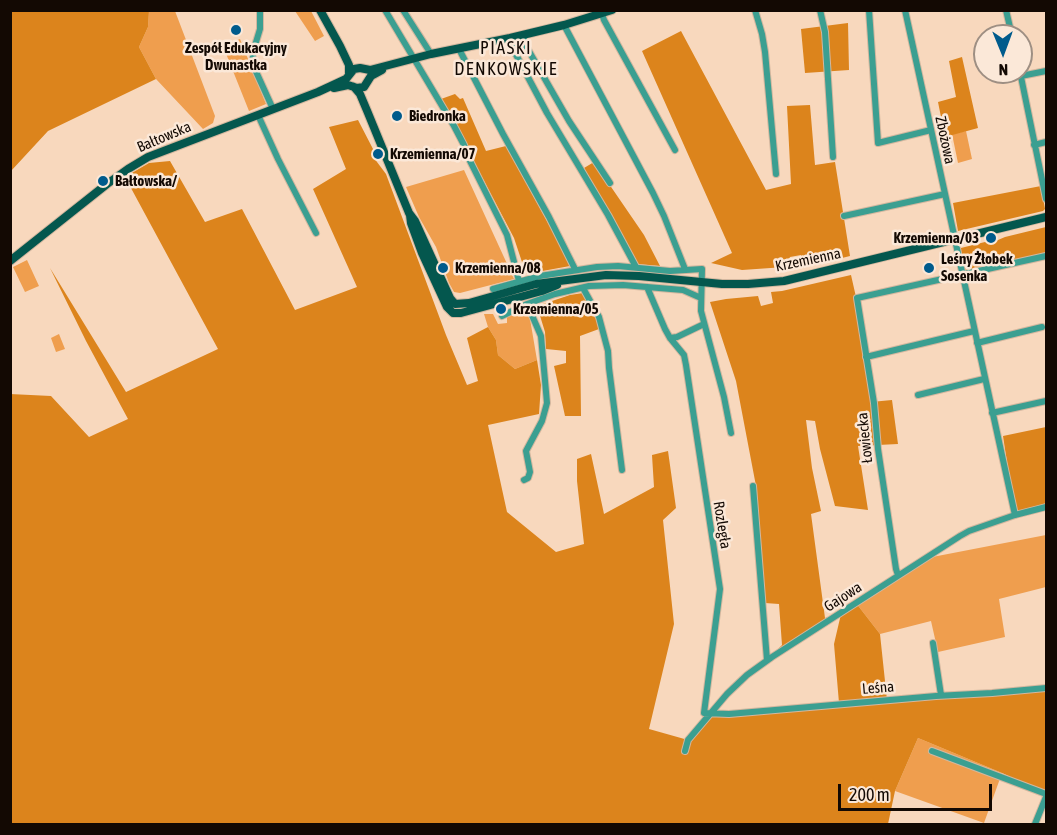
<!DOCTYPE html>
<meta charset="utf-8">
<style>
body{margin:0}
#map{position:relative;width:1057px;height:835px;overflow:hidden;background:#f8d8bd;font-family:"Asap Condensed",sans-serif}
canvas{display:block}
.frame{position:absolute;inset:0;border:12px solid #130903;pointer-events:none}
.north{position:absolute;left:973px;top:24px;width:60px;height:60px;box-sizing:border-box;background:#fbe8d8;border:2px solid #9e8f83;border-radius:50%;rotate:179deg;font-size:16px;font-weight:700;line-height:24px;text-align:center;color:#130903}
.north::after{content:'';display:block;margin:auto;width:21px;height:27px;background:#005b8c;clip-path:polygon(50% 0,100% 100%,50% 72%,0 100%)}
.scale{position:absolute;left:838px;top:784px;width:154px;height:27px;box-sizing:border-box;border:3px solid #130903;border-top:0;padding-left:8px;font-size:18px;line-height:21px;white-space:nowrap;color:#130903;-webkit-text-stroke:4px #fbe8d8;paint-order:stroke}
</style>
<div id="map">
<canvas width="1057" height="835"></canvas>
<div class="frame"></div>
<div class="north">N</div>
<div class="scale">200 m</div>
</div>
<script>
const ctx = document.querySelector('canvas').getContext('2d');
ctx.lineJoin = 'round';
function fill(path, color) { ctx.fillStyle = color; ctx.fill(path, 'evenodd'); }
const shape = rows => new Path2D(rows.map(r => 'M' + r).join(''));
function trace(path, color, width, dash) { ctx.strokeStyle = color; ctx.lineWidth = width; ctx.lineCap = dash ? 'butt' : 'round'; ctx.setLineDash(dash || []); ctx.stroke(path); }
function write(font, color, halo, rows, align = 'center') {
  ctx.font = font + ' "Asap Condensed",sans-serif'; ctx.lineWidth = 5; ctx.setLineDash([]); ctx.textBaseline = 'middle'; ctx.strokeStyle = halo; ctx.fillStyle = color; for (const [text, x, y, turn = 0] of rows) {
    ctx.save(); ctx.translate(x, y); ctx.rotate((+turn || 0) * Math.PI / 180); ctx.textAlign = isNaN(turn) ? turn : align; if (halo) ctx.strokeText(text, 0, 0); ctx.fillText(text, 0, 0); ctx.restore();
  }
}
fill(shape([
 [149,11,175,11,215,116,213,123,203,129,156,79,139,47,148,27],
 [295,11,311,11,324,36,315,41],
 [240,39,266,104,249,111,223,46],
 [966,131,972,159,958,163,952,134],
 [464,170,514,279,460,293,454,292,449,283,436,247,419,217,406,187],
 [27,260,39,286,25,292,13,267],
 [525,307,530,319,537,360,515,369,498,355,496,340,488,327,484,314,493,314,498,324,507,323,507,316],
 [59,334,65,349,56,352,51,338],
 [1046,535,1046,587,999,599,1005,637,938,652,931,621,880,634,856,603,922,559],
 [918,738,1002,773,984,823,895,791]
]), '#ef9e4e');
fill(shape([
 [11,10,149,11,148,27,139,47,156,79,48,131,11,171],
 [848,23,849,70,805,73,801,29],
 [681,31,766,190,791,184,787,106,810,105,815,165,835,162,850,256,802,268,801,255,790,257,785,267,742,270,711,263,732,253,642,51],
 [962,57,978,128,945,137,938,102,956,97,949,61],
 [455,94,460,99,463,98,486,151,506,146,571,265,570,266,526,274,514,238,441,99],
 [358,120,373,149,374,158,386,174,446,335,467,385,478,381,467,338,488,327,496,340,498,355,515,369,537,360,541,385,539,414,488,425,507,512,556,552,584,544,577,481,577,459,591,454,604,514,654,487,652,455,668,451,676,508,663,520,674,624,649,729,688,740,712,714,839,703,834,644,841,614,767,660,782,645,779,604,765,603,756,486,736,381,710,302,726,299,758,296,761,306,773,303,771,292,782,291,851,275,856,297,871,402,892,400,898,444,858,446,868,510,835,506,820,449,815,421,806,420,812,468,821,511,811,514,825,618,841,613,856,603,880,634,887,700,1046,688,1046,794,1002,773,918,738,895,791,888,824,11,824,10,394,51,396,89,437,128,419,86,341,50,268,126,392,218,349,125,177,149,163,170,161,205,222,242,209,295,310,357,287,313,189,346,169,329,127],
 [594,162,644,235,660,266,636,264,584,168],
 [1041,186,1045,209,1043,211,958,231,953,203],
 [1046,227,1046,254,967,271,962,266,961,248,985,242,991,243,1005,237],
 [583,293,598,321,599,329,580,336,581,416,565,416,554,366,566,363,566,351,546,349,545,332,537,306,570,295],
 [1046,427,1046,507,1015,515,1003,436]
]), '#dc841c');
const minor = shape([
 [260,10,260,29,253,52,253,65,273,109],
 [385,10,454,126,464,145,468,157,507,235,519,281],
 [403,10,431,54],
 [755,10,762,34,765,52,776,174],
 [820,10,825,32,833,157],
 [869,10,878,143,931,130],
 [905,10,1015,515],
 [1006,10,1012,36],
 [602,14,604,20,675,150],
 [564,25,653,193,664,216,685,269],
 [523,35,526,46,569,121,610,183],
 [510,38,513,49,547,113,608,215,636,267],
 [459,49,503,134,549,217,575,269],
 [1020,72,1046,199],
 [1021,76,1046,71],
 [258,115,278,159,316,233],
 [1034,145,1046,142],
 [844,216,945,194],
 [647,287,665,329,670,338,684,355,686,365,720,589,704,713,729,714,936,696,992,693,1046,688],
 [583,288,599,317,608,351,609,368,622,470],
 [493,289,540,276,597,267,618,266,670,271,702,269,701,311,724,397,731,433],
 [502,316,527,304,555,294,589,286,623,285,683,290,701,298],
 [670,338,677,337,704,324],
 [977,343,1042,327],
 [866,357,974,331],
 [918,395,984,379],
 [992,413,1046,401],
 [524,480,528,478,530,472,526,451,542,421,547,403,541,336,527,304],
 [753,486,767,660],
 [898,575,896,569,878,449,874,403,857,298,1046,256],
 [933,643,941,695],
 [685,751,688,740,727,694,747,675,772,657,960,536,969,531,1015,515,1046,507],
 [932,751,1046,794],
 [1035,824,1046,797]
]);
const major = shape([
 [320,10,340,46,349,65,349,73],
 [354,87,360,94,368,113,409,213,415,221,450,298,455,304,469,303,536,284,606,275,639,276,722,284,748,284,784,281,1046,217],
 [334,88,348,85,357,88,364,87,371,76,382,70],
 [410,215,411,223,422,253,447,307,453,313,461,313,542,291,557,285],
 [10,261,107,184,128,169,148,157,318,92,346,79,354,69,360,68,370,70,431,54,510,38,564,25,612,10]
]);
trace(minor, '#d3b79f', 8);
trace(major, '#d3b79f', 10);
trace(minor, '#3b9f91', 6);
trace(major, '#04574e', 8);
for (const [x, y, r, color] of [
 [236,30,6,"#005b8c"],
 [397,116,6,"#005b8c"],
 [378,154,6,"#005b8c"],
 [103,181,6,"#005b8c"],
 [991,238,6,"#005b8c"],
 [443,268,6,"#005b8c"],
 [929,268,6,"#005b8c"],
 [501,309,6,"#005b8c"]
]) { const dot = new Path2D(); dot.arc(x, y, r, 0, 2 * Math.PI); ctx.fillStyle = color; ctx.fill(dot); trace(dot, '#fbe8d8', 2); }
write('bold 15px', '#130903', '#fbe8d8', [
 ["Zespół Edukacyjny",236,48,"center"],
 ["Dwunastka",236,65,"center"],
 ["Biedronka",409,116],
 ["Krzemienna/07",390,154],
 ["Bałtowska/",115,181],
 ["Krzemienna/03",979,238,"right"],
 ["Leśny Żłobek",941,259],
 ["Sosenka",941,276],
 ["Krzemienna/08",455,268],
 ["Krzemienna/05",513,309]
], 'left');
write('15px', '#130903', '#fbe8d8', [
 ["Bałtowska",164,137,-23],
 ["Zbożowa",945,140,78],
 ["Krzemienna",808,260,-12],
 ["Łowiecka",865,438,-96],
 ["Rozległa",722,525,81],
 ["Gajowa",843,597,-33],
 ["Leśna",878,688,-5]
]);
ctx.letterSpacing = '1.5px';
write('18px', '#130903', '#fbe8d8', [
 ["PIASKI",506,48],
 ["DENKOWSKIE",506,69]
]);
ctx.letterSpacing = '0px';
</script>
